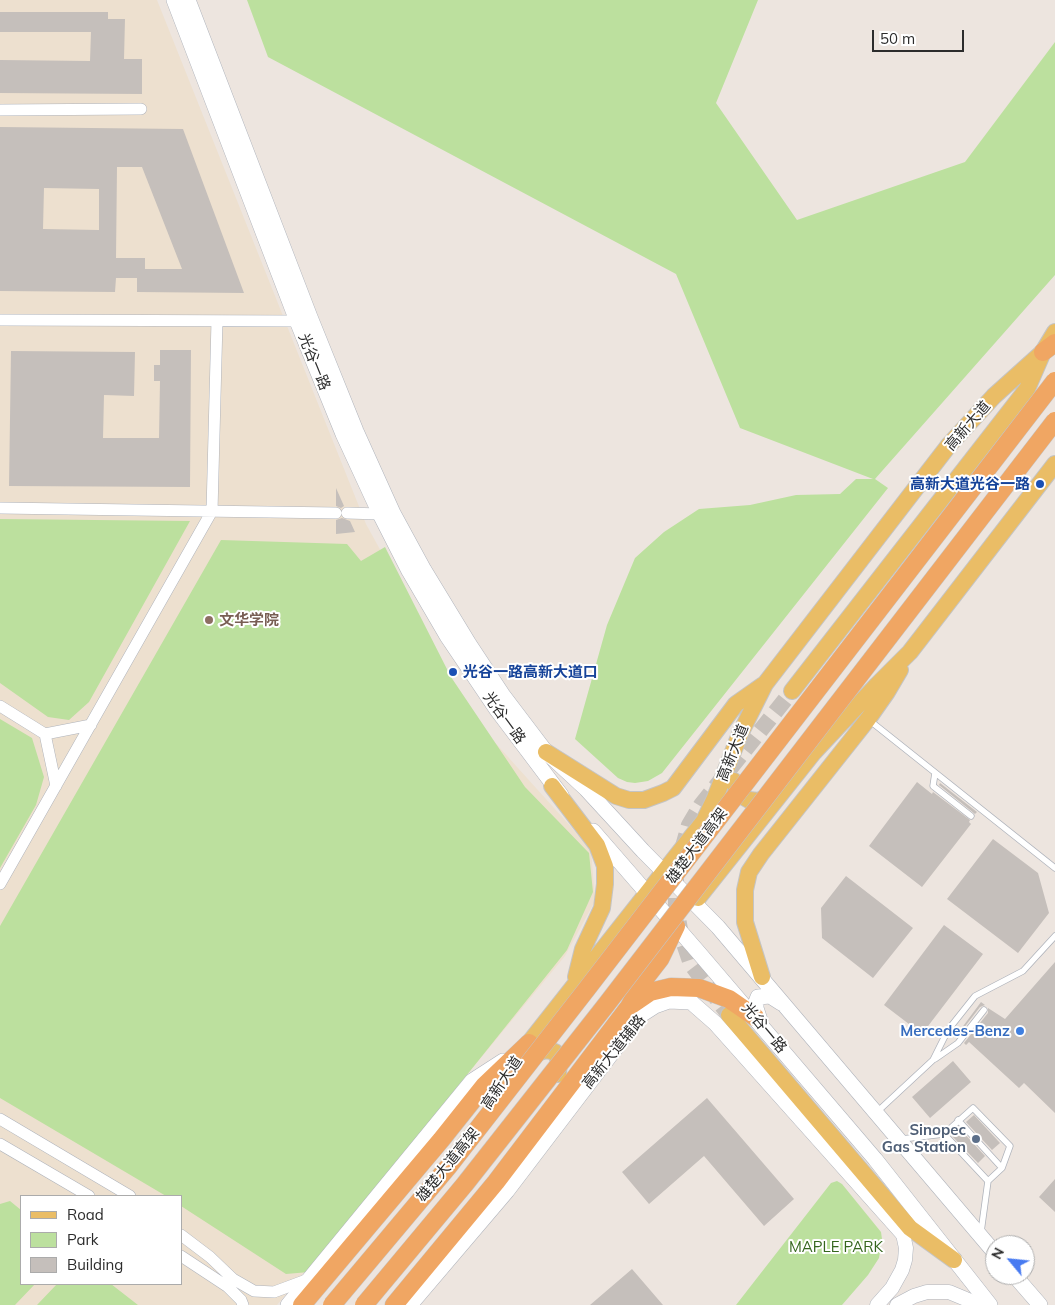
<!DOCTYPE html>
<meta charset="utf-8">
<style>
body{margin:0}
#map{position:relative;width:1055px;height:1305px;overflow:hidden;background:#ede5df;font-family:Mulish,sans-serif}
canvas{display:block}
.legend{position:absolute;left:20px;top:1195px;width:162px;height:90px;box-sizing:border-box;background:#fff;border:1px solid #ababab;margin:0;padding:6px 9px;list-style:none;font-size:15px;color:#2c2c2c}
.legend li{display:flex;align-items:center;gap:10px;height:25px}
.legend b{width:25px;border:1px solid #ababab}
.north{position:absolute;left:985px;top:1235px;width:50px;height:50px;box-sizing:border-box;background:#fff;border:1px solid #ababab;border-radius:50%;rotate:298deg;font-size:14px;font-weight:700;line-height:20px;text-align:center;color:#2c2c2c}
.north::after{content:'';display:block;margin:auto;width:18px;height:22px;background:#477af1;clip-path:polygon(50% 0,100% 100%,50% 72%,0 100%)}
.scale{position:absolute;left:872px;top:30px;width:92px;height:22px;box-sizing:border-box;border:2px solid #2c2c2c;border-top:0;padding-left:6px;font-size:15px;line-height:18px;white-space:nowrap;color:#2c2c2c;-webkit-text-stroke:4px #fff;paint-order:stroke}
</style>
<div id="map">
<canvas width="1055" height="1305"></canvas>
<ul class="legend">
<li><b style="height:6px;background:#eabd66"></b>Road</li>
<li><b style="height:14px;background:#bce09e"></b>Park</li>
<li><b style="height:14px;background:#c5bfbb"></b>Building</li>
</ul>
<div class="north">N</div>
<div class="scale">50 m</div>
</div>
<script>
const ctx = document.querySelector('canvas').getContext('2d');
ctx.lineJoin = 'round';
function fill(path, color) { ctx.fillStyle = color; ctx.fill(path, 'evenodd'); }
const shape = rows => new Path2D(rows.map(r => 'M' + r).join(''));
function trace(path, color, width, dash) { ctx.strokeStyle = color; ctx.lineWidth = width; ctx.lineCap = dash ? 'butt' : 'round'; ctx.setLineDash(dash || []); ctx.stroke(path); }
function write(font, color, halo, rows, align = 'center') {
  ctx.font = font + ' Mulish,"Noto Sans SC",sans-serif'; ctx.lineWidth = 4; ctx.setLineDash([]); ctx.textBaseline = 'middle'; ctx.strokeStyle = halo; ctx.fillStyle = color; for (const [text, x, y, turn = 0] of rows) {
    ctx.save(); ctx.translate(x, y); ctx.rotate((+turn || 0) * Math.PI / 180); ctx.textAlign = isNaN(turn) ? turn : align; if (halo) ctx.strokeText(text, 0, 0); ctx.fillText(text, 0, 0); ctx.restore();
  }
}
fill(shape([
 [0,0,157,0,366,524,472,717,591,849,595,901,565,956,277,1305,0,1305],
 [21,1196,181,1196,181,1284,21,1284]
]), '#ede0cf');
fill(shape([
 [247,0,758,0,716,103,797,220,965,162,1055,42,1055,275,875,479,888,488,662,773,648,781,635,783,627,782,618,778,575,739,607,625,635,558,664,532,699,509,750,505,796,495,840,494,856,479,873,479,740,428,676,274,268,57],
 [0,519,190,521,89,702,69,720,48,717,0,683],
 [221,540,347,544,361,561,385,547,451,677,525,787,589,853,593,892,567,950,309,1272,286,1274,181,1206,181,1196,166,1196,0,1098,0,926],
 [0,719,32,738,44,777,36,805,0,868],
 [837,1181,842,1184,881,1232,882,1239,879,1258,868,1275,842,1305,736,1305,831,1183],
 [10,1201,21,1210,21,1284,35,1284,15,1305,0,1305,0,1204],
 [57,1284,111,1284,138,1305,37,1305]
]), '#bce09e');
fill(shape([
 [0,12,108,12,108,19,125,19,124,59,142,59,142,94,0,93,0,60,90,61,91,32,0,32],
 [0,127,183,129,244,293,137,292,137,278,116,278,115,292,0,291],
 [117,167,142,167,182,269,145,269,145,258,116,258],
 [44,188,99,189,99,230,43,229],
 [160,350,191,350,190,487,9,486,11,351,135,352,134,396,104,395,103,438,159,438,160,381,154,381,154,365,160,365],
 [336,488,344,506,341,508,336,506],
 [342,518,350,521,355,532,336,534,336,520],
 [917,782,932,794,933,792,970,820,969,822,971,824,922,887,869,846],
 [940,783,977,812,975,814,939,785],
 [993,839,1038,873,1049,913,1018,953,947,899],
 [846,876,913,928,873,978,822,938,821,908],
 [944,925,983,954,922,1034,884,1005],
 [1055,962,1055,1113,1024,1083,1019,1088,969,1042,966,1045,964,1043,988,1013,988,1008,1005,1019],
 [981,1002,985,1005,980,1007,956,1038,955,1037],
 [953,1061,971,1082,930,1118,912,1097],
 [707,1098,794,1199,764,1226,704,1156,649,1204,622,1172],
 [974,1115,1000,1143,992,1150,966,1122],
 [960,1129,985,1156,978,1163,952,1136],
 [1055,1179,1055,1212,1039,1197],
 [632,1269,663,1305,590,1305]
]), '#c5bfbb');
trace(shape([
 [682,850,689,825,701,805,792,691],
 [676,874,676,907,681,935,691,964,729,1015]
]), '#c6c0bb', 16, [16, 8]);
const service = shape([
 [869,720,1055,868],
 [935,773,933,786,971,816],
 [935,1059,958,1043,984,1010],
 [877,1112,933,1060,948,1030,975,996,1023,971,1055,936],
 [958,1120,1002,1168],
 [944,1134,988,1181],
 [902,1139,944,1134,973,1108,1010,1146,1002,1168,988,1181,981,1232]
]);
const minor = shape([
 [0,110,141,109],
 [0,320,297,321],
 [0,508,336,513],
 [347,513,380,514],
 [0,706,45,734,91,725],
 [45,734,56,786],
 [0,884,212,511,217,321],
 [0,1119,130,1196],
 [0,1144,89,1196],
 [181,1235,210,1257,233,1279,254,1291,274,1292,309,1279],
 [181,1256,228,1287,241,1300,243,1305]
]);
const tertiary = shape([
 [877,1305,892,1288,902,1270,905,1260,906,1248,901,1225],
 [897,1305,914,1296,927,1292,949,1292,980,1305]
]);
const secondary = shape([
 [174,0,297,321,343,434,380,514,409,571,447,636,497,710,561,795],
 [188,0,310,317,356,431,393,513,424,570,469,644,502,694,546,752,586,789,643,851,718,927,995,1253],
 [593,831,699,953,875,1159,990,1305],
 [761,1023,756,1008,756,1002,758,997,770,996,781,1003],
 [1014,1275,1040,1305],
 [288,1305,472,1081,503,1061],
 [410,1305,507,1191,641,1015,655,1006,669,1001,691,1002,715,1023,904,1235]
]);
const primary = shape([
 [792,691,1027,389,1043,352,1055,332],
 [546,752,616,796,629,800,644,800,663,793,673,788,736,704,763,685],
 [734,781,736,788,742,796,749,800,758,801,773,796],
 [552,786,597,845,605,866,605,884,602,908,583,949,576,977],
 [698,898,814,752,877,685,910,652,1055,464],
 [762,977,745,922,745,890,749,872,761,854,868,719,887,692,900,670],
 [729,1015,910,1228,954,1260],
 [529,1055,546,1050,555,1052,559,1060,558,1074],
 [496,1095,529,1043,704,821,715,798,740,734,765,684,949,445,994,396,1043,352]
]);
const trunk = shape([
 [1043,352,1055,343],
 [631,1005,650,992,671,987,699,988,729,999,755,1017],
 [302,1305,441,1140,484,1086,529,1043],
 [394,1305,496,1182,629,1007,643,981,660,959,676,926]
]);
trace(service, '#afb3bb', 7);
trace(minor, '#afb3bb', 12);
trace(tertiary, '#afb3bb', 15);
trace(secondary, '#afb3bb', 16);
trace(primary, '#c4c4c4', 18);
trace(trunk, '#c4c4c4', 19);
trace(service, '#fff', 5.5);
trace(minor, '#fff', 11);
trace(tertiary, '#fff', 14);
trace(secondary, '#fff', 15);
trace(primary, '#eabd66', 16);
trace(trunk, '#f0a663', 18);
const trunkBridge = shape([
 [332,1305,448,1167,586,990,1055,381],
 [364,1305,465,1184,606,1005,1055,421]
]);
trace(trunkBridge, '#c4c4c4', 19, []);
trace(trunkBridge, '#f0a663', 18);
for (const [x, y, r, color] of [
 [1040,484,5,"#1a4fb4"],
 [209,620,5,"#8d6e63"],
 [453,672,5,"#1a4fb4"],
 [1020,1031,5,"#3f7fe0"],
 [976,1139,5,"#5c6f8a"]
]) { const dot = new Path2D(); dot.arc(x, y, r, 0, 2 * Math.PI); ctx.fillStyle = color; ctx.fill(dot); trace(dot, '#fff', 2); }
write('15px', '#2c2c2c', '#fff', [
 ["光谷一路",314,362,68],
 ["高新大道",968,426,-49],
 ["光谷一路",504,718,54],
 ["高新大道",733,753,-68],
 ["雄楚大道高架",697,846,-53],
 ["光谷一路",764,1028,50],
 ["高新大道辅路",614,1052,-51],
 ["高新大道",502,1083,-56],
 ["雄楚大道高架",448,1165,-51]
]);
write('bold 15px', '#164399', '#fff', [
 ["高新大道光谷一路",1030,484],
 ["光谷一路高新大道口",463,672,"left"]
], 'right');
write('bold 15px', '#785e54', '#fff', [
 ["文华学院",219,620]
], 'left');
write('bold 15px', '#366cbe', '#fff', [
 ["Mercedes-Benz",1010,1031]
], 'right');
write('bold 15px', '#4e5e75', '#fff', [
 ["Sinopec",966,1130],
 ["Gas Station",966,1147]
], 'right');
write('15px', '#35661e', '#fff', [
 ["MAPLE PARK",836,1247]
]);
</script>
